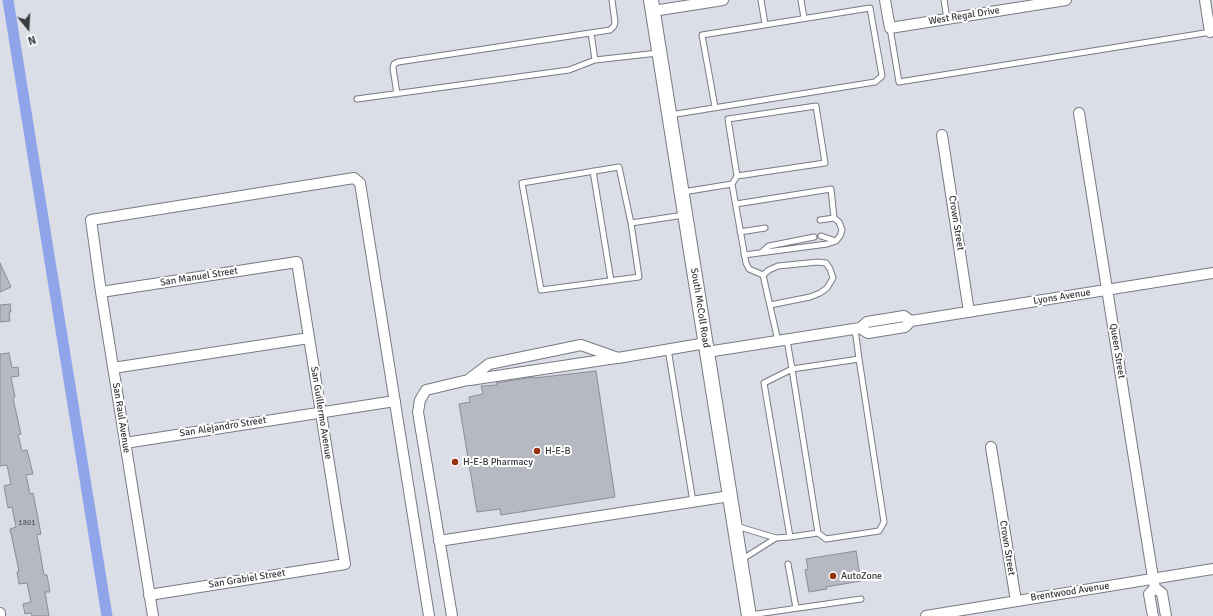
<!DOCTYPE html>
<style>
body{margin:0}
#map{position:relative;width:1213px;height:616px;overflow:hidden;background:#dbdee7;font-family:Signika,sans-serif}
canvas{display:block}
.north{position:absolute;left:8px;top:8px;width:40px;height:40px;-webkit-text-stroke:3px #fff;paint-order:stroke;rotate:162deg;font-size:11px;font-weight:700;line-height:16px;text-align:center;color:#38393d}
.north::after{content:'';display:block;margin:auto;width:14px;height:18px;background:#38393d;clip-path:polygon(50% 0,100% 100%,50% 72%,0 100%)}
</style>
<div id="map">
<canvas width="1213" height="616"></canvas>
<div class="north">N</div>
</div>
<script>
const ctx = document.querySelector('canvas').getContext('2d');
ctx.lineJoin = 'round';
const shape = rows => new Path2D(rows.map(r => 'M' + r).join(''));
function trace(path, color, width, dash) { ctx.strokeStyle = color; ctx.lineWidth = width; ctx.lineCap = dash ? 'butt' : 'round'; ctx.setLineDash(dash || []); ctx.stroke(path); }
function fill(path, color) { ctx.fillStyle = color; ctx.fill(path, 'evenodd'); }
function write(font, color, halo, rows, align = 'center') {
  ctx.font = font + ' Signika,sans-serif'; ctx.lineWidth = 4; ctx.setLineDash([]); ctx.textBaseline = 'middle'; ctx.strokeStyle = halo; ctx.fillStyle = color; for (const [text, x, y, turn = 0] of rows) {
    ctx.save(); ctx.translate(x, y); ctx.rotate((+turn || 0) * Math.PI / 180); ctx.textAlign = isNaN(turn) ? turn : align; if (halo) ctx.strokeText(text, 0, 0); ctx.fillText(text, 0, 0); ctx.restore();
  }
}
trace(shape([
 [8,0,107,616]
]), '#90a4ea', 11);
const building = shape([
 [0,263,11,287,0,292,0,263],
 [10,304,11,312,9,312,10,321,0,322,0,305,10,304],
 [9,353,12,368,18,367,19,376,11,377,15,397,13,398,21,434,18,435,22,451,27,450,33,474,26,475,30,494,33,493,41,534,37,535,44,575,47,575,50,592,45,592,49,616,32,616,31,613,25,614,23,604,31,602,27,583,19,584,17,572,19,571,10,529,16,527,12,507,8,508,4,486,11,484,7,465,0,466,0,354,9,353],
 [596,371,615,497,501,515,500,509,477,512,459,404,470,402,469,397,483,394,481,386,497,385,496,383,534,377,534,378,596,371],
 [856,551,861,581,826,587,827,589,809,592,805,570,808,569,806,559,856,551]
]);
fill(building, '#b6b9c2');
trace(building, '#8a8d96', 1);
const service = shape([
 [761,0,765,24],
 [801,0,804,18],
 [944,0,947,19],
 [890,28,899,82,1211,32],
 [591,33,595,60],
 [397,94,393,68,394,64,398,62,610,30,614,26,615,22,612,0],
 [357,99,569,70,595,60,658,53],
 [670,115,875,82,882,76,870,8,702,35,715,107],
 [593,171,611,281],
 [732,184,737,176,728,119,816,106,825,163,737,176],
 [683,192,732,184,746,263,749,269,763,275],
 [736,204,831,189,834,218,839,222,842,230,840,236,836,241,827,244,744,255],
 [820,220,834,218],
 [631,223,639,277,541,290,522,183,619,167,631,223,684,215],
 [740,232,765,228],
 [821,236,836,241],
 [762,252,769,246,814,237],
 [763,275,769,270,778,266,818,262,826,263,830,269,833,278,827,288,820,293,810,297,770,305],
 [763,275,778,341],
 [668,349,693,502],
 [736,526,776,538,790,537,764,383,792,369,787,340],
 [818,533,792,369,859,359,855,329],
 [790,537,818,533,826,539,879,531,884,522,859,359],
 [741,560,776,538],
 [788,564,796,608],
 [750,615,861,599]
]);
const minor = shape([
 [885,0,890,28,1066,0],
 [1205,0,1210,32],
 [653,11,723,0],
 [1079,113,1153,578,1155,588,1162,593,1166,616],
 [942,135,969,312],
 [101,292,297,262,345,564,149,595],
 [860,328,868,333,905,327,911,321,1213,273],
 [707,352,860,328,867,322,904,316,911,321],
 [113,368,309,338],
 [470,380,616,358],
 [125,443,395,401],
 [991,447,1016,601],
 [439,541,730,496],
 [0,613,0,616],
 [153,616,101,292,91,220,354,178,360,183,429,616],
 [452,616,418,412,420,400,426,390,468,380,489,364,581,345,618,358,706,343],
 [926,616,1213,569],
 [1153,616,1149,594,1155,588]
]);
const secondary = shape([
 [651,0,749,616]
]);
trace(service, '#787b83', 7);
trace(minor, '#787b83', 12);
trace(secondary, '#787b83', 16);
trace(service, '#fff', 5);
trace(minor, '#fff', 10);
trace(secondary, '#fff', 14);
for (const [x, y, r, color] of [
 [537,451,4,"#98310b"],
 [455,462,4,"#98310b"],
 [833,576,4,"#98310b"]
]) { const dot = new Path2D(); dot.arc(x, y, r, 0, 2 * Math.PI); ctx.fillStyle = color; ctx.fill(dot); trace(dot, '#fff', 1.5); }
write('8px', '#58595e', null, [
 ["1801",27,523]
]);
write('10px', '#38393d', '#fff', [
 ["West Regal Drive",964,16,-9],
 ["Crown Street",956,223,81],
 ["San Manuel Street",199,277,-9],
 ["Lyons Avenue",1062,297,-9],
 ["South McColl Road",700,308,81],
 ["Queen Street",1117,351,81],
 ["San Guillermo Avenue",321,413,81],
 ["San Raul Avenue",121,418,81],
 ["San Alejandro Street",223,427,-9],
 ["Crown Street",1007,548,81],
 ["San Grabiel Street",247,579,-9],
 ["Brentwood Avenue",1070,592,-9]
]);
write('10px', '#38393d', '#fff', [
 ["H-E-B",545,451],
 ["H-E-B Pharmacy",463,462],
 ["AutoZone",841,576]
], 'left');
</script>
